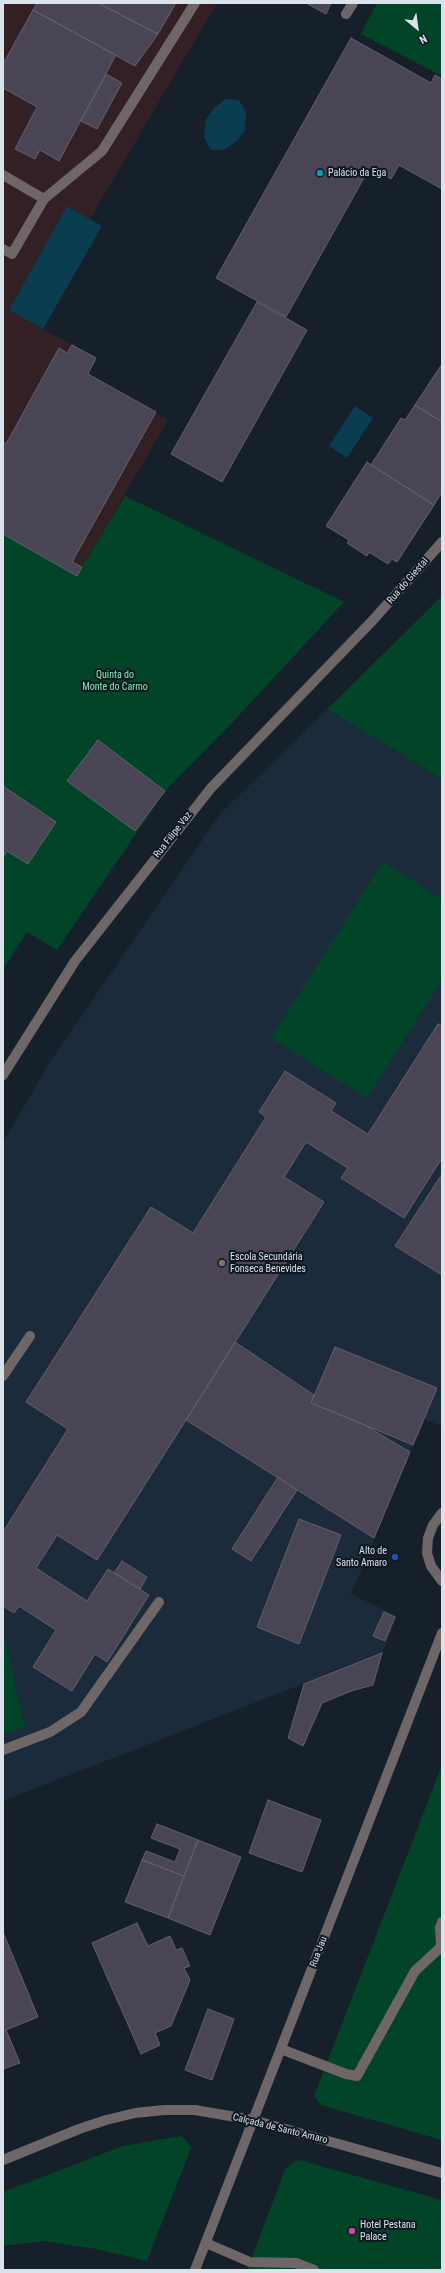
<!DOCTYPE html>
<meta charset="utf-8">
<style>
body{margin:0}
#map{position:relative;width:445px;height:2273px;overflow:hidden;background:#16202b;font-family:"Roboto Condensed",sans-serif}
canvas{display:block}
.frame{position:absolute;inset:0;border:4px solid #dbe2e9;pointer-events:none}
.north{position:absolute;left:397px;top:8px;width:40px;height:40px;-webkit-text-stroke:3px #0d1721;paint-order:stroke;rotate:151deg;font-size:11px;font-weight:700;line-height:16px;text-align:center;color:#dbe2e9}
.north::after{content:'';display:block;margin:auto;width:14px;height:18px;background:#dbe2e9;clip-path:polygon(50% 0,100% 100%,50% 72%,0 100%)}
</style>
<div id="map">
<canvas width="445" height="2273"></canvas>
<div class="frame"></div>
<div class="north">N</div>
</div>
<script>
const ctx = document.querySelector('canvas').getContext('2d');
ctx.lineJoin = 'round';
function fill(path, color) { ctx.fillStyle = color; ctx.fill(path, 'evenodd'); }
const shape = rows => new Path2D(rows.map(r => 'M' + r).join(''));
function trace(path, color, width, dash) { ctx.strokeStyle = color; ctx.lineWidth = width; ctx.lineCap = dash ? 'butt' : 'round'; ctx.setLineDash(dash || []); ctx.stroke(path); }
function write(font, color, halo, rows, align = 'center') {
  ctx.font = font + ' "Roboto Condensed",sans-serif'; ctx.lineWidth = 4; ctx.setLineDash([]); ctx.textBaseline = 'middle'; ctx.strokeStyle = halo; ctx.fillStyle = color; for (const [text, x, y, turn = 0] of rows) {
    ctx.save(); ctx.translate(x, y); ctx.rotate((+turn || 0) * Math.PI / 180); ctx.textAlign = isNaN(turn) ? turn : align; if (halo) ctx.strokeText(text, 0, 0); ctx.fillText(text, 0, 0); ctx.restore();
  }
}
fill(shape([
 [327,709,442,779,442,1426,424,1419,351,1594,397,1616,382,1653,3,1801,3,1142,50,1062,220,814]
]), '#1c2b3b');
fill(shape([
 [3,3,217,3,90,219,67,207,9,310,96,358,88,374,168,420,77,576,3,534]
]), '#332025');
fill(shape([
 [377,3,442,3,442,76,361,34],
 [125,496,344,602,231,724,165,791,57,950,27,932,4,968,3,534,77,575],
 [442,596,442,779,327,709],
 [383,862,442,899,442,980,367,1098,271,1038],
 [3,1631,25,1727,3,1735],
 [442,1765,442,2140,321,2105,314,2096],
 [181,2136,185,2139,191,2148,147,2261,96,2249,44,2241,3,2246,3,2192,123,2146],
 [299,2160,442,2200,442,2270,247,2270,285,2170,292,2163]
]), '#014428');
fill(shape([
 [226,99,239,100,246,112,245,130,238,140,224,150,211,150,204,137,206,119,213,109],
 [67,206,102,226,43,329,9,310],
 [355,406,373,418,347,458,329,446]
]), '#0a3d4f');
const building = shape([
 [37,3,98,3,158,34,135,66,33,10,37,3],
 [98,3,176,3,158,34,98,3],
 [306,3,331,3,326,14,306,3],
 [33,10,116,55,59,161,40,150,35,159,15,149,37,107,3,88,3,64,33,10],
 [351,38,431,83,435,75,442,79,442,189,399,165,391,179,370,167,286,317,216,278,351,38],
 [106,74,122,83,97,129,81,121,106,74],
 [257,302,307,330,222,482,171,454,257,302],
 [72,345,96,358,88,374,156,412,72,562,82,567,77,576,3,534,3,442,6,444,59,348,67,353,72,345],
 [442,364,442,422,415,405,442,364],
 [415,405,442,422,442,492,434,505,371,465,401,418,405,420,415,405],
 [367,462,434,505,397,562,392,559,388,564,369,552,367,556,347,543,349,540,326,526,367,462],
 [98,740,165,791,135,831,67,781,98,740],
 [3,786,56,822,28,864,7,851,3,857,3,786],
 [438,1024,442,1026,442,1158,404,1218,341,1178,348,1168,306,1142,284,1177,324,1202,186,1420,97,1560,57,1535,36,1568,87,1601,108,1569,149,1595,107,1662,95,1654,72,1691,33,1667,56,1630,19,1606,14,1613,3,1606,3,1532,68,1429,26,1402,151,1207,193,1233,266,1117,259,1112,285,1071,336,1103,331,1111,368,1134,438,1024],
 [442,1174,442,1275,395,1246,442,1174],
 [235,1342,314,1395,311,1403,361,1423,410,1452,374,1538,186,1420,235,1342],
 [335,1347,437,1388,413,1445,311,1403,335,1347],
 [278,1477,297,1490,251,1561,232,1549,278,1477],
 [299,1519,341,1535,299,1644,257,1627,299,1519],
 [122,1561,147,1577,140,1589,114,1573,122,1561],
 [384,1612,395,1617,385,1641,373,1636,384,1612],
 [382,1653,373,1685,351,1691,322,1703,303,1746,288,1738,304,1684,382,1653],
 [268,1800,321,1820,302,1872,249,1853,268,1800],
 [157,1824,198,1840,184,1876,142,1860,146,1851,175,1862,180,1849,151,1838,157,1824],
 [198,1840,241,1857,210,1935,168,1918,198,1840],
 [142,1860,184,1876,168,1918,125,1902,142,1860],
 [137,1923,148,1946,170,1936,176,1950,182,1948,190,1966,184,1968,190,1980,171,2026,155,2033,160,2045,141,2054,92,1943,137,1923],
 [3,1932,38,2017,6,2030,20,2063,3,2069,3,1932],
 [208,2009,234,2019,212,2080,185,2070,208,2009]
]);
fill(building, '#4a4554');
trace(building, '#645e6e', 1);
trace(shape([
 [346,14,353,3],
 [3,175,44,199,12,254,3,249],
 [44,199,102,151,195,3],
 [3,1075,75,961,211,788,374,619,442,542],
 [3,1376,30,1336],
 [442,1513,433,1525,428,1538,427,1553,431,1566,442,1581],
 [3,1750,50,1732,81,1712,159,1602],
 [441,1946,440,1927,442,1922],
 [281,2049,346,2074,357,2076,415,1971,442,1946],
 [3,2160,79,2129,106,2120,135,2113,164,2110,195,2110,253,2120,442,2173],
 [206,2243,250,2262,296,2263,314,2270],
 [195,2270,442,1633]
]), '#6f6667', 10);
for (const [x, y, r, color] of [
 [320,173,4,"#0f9aa8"],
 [222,1263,4,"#8d6e63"],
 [395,1557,4,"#1a4fb4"],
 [352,2231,4,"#d1479c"]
]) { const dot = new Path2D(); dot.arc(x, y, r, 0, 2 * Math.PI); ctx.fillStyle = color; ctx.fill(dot); trace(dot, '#0d1721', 1.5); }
write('10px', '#dbe2e9', '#0d1721', [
 ["Palácio da Ega",328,173],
 ["Escola Secundária",230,1257],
 ["Fonseca Benevides",230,1269],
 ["Alto de",387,1551,"right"],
 ["Santo Amaro",387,1563,"right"],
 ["Hotel Pestana",360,2225],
 ["Palace",360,2237]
], 'left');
write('10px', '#dbe2e9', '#0d1721', [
 ["Rua do Giestal",408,581,-49],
 ["Rua Filipe Vaz",173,835,-52],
 ["Rua Jau",319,1952,-69],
 ["Calçada de Santo Amaro",280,2129,14]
]);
write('10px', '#83eeb3', '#0d1721', [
 ["Quinta do",115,675],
 ["Monte do Carmo",115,687]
]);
</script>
